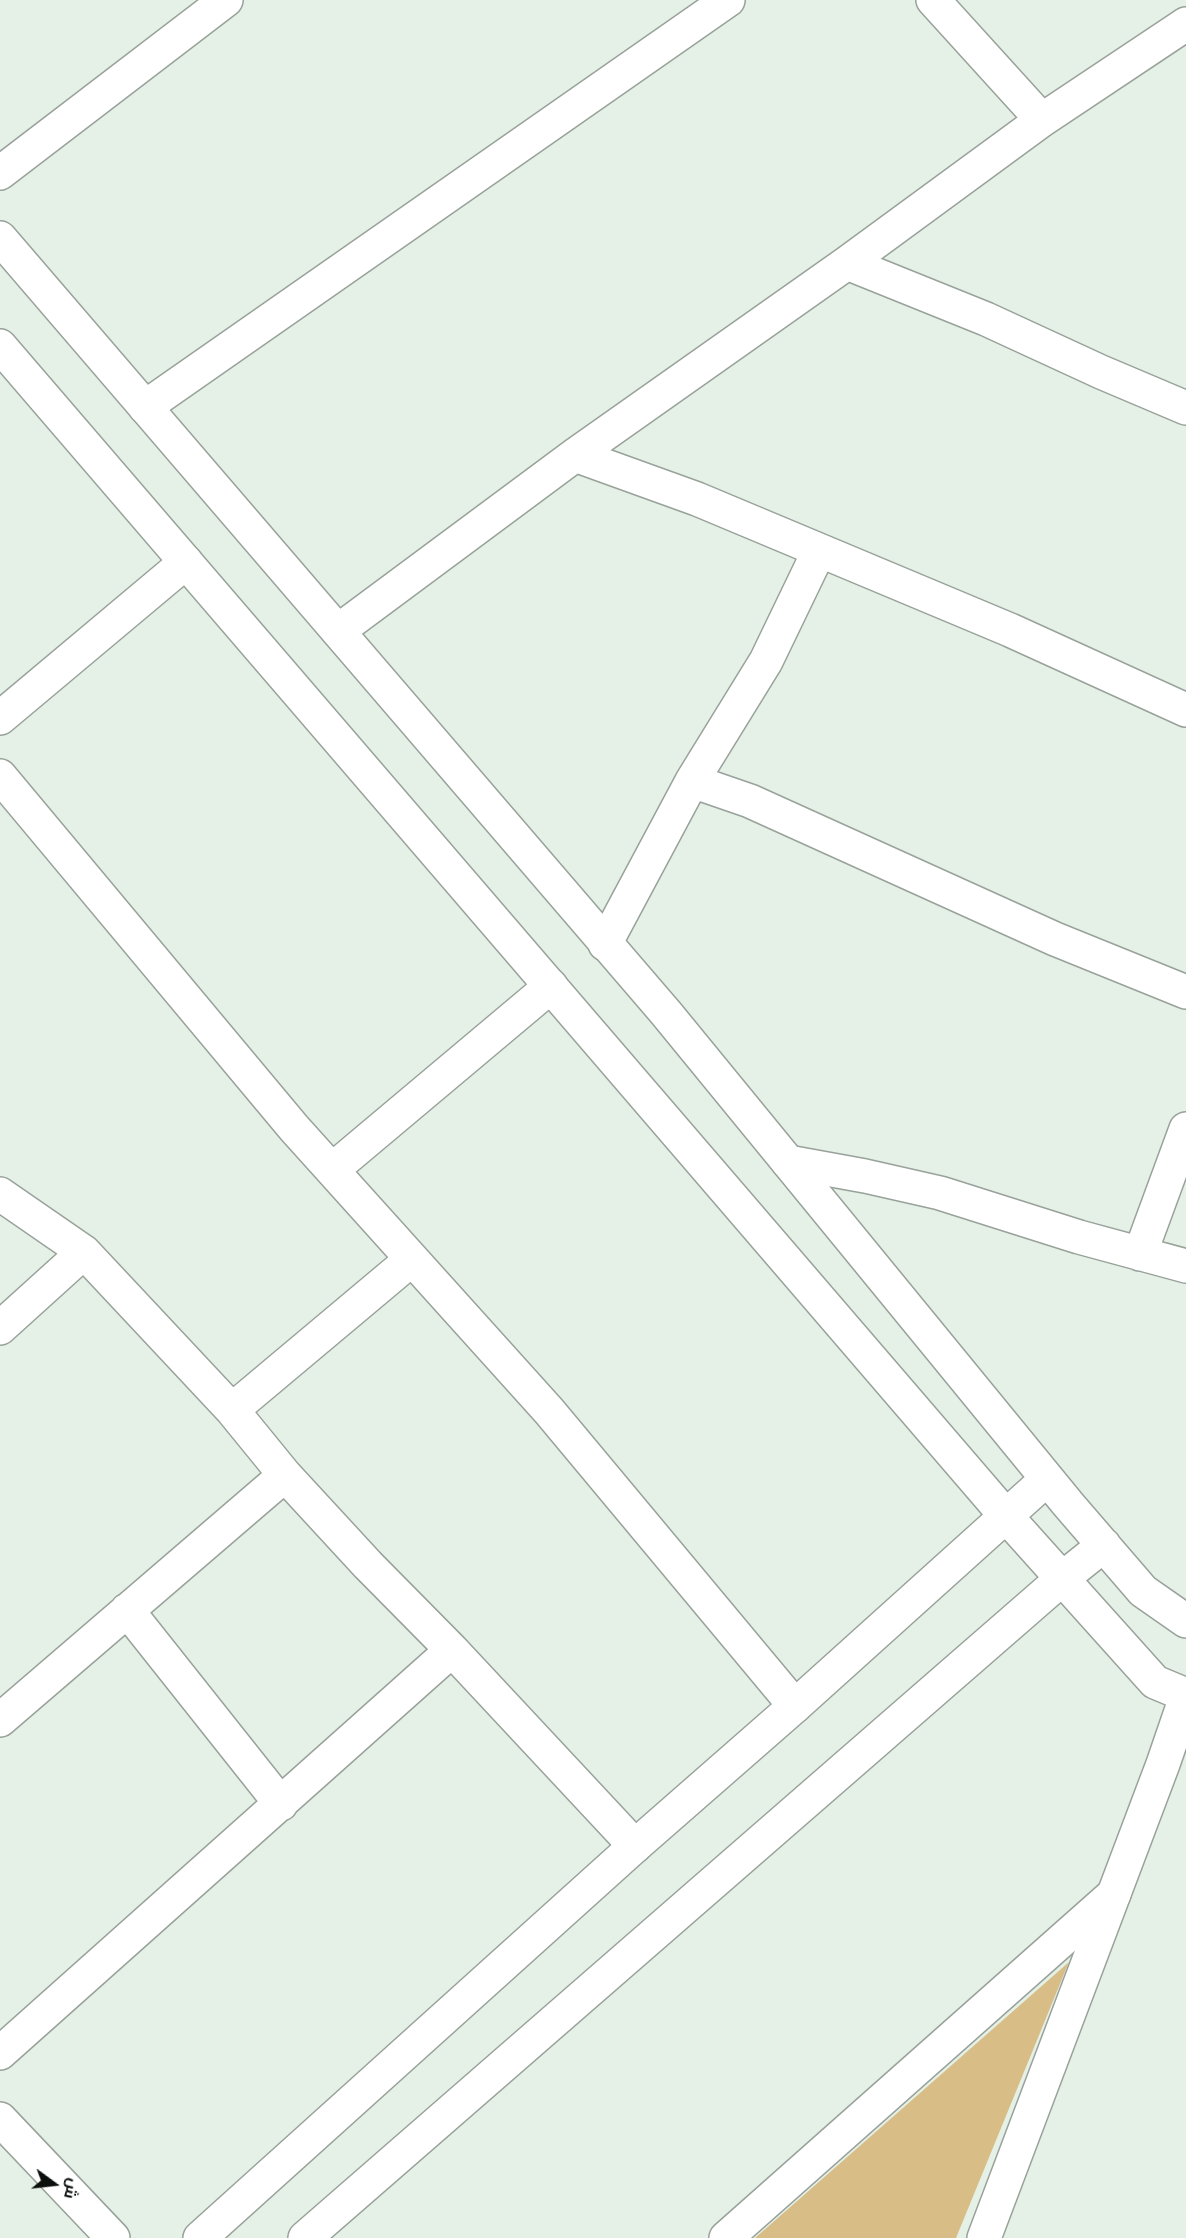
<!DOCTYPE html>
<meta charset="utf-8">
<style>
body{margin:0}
#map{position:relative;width:1186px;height:2238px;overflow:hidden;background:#e5f0e7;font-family:Figtree,Cairo,sans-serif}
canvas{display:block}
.north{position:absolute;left:24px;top:2154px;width:60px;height:60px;-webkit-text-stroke:4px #fff;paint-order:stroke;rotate:105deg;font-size:16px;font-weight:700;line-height:24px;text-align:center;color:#0c100d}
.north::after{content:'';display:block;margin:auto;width:21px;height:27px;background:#0c100d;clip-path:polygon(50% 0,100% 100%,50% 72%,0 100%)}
</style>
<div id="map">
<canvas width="1186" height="2238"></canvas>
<div class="north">ش</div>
</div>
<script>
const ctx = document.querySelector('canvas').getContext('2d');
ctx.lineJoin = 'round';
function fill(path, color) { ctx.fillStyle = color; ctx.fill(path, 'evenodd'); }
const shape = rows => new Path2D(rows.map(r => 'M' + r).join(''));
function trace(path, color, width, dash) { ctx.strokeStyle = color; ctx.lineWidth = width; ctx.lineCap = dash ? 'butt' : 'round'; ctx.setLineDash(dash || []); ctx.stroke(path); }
fill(shape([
 [1069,1962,956,2238,755,2238]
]), '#d8bd86');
const street = shape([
 [933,0,1042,120],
 [0,173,226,0],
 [847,263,986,319,1101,372,1186,408],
 [145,407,728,0],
 [575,455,697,499,1010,630,1186,710],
 [338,631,575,455,847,263,1042,120,1186,24],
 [0,718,186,562],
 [0,776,294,1128,549,1411,795,1706],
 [692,781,750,801,1055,939,1186,992],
 [605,944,692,781,766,661,819,551],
 [788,1162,865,1176,940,1193,1079,1237,1186,1266],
 [332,1170,551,986],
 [0,1194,84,1252,232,1410,285,1475,368,1565,452,1650,635,1846],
 [1140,1254,1186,1129],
 [0,1328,84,1252],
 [232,1410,412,1259],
 [127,1610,281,1804],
 [0,1720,285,1475],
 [0,2053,452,1650],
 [0,2119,113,2238],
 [726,2238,1114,1894]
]);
const secondary = shape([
 [0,238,666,1013,1068,1504,1143,1591,1186,1621],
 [0,346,1006,1516,1155,1682,1186,1695],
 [200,2238,635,1846,795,1706,1047,1479],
 [305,2238,1063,1578,1104,1545],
 [984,2238,1163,1764,1186,1697]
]);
trace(street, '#98a29a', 36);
trace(secondary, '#98a29a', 36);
trace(street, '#fff', 33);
trace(secondary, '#fff', 33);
</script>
